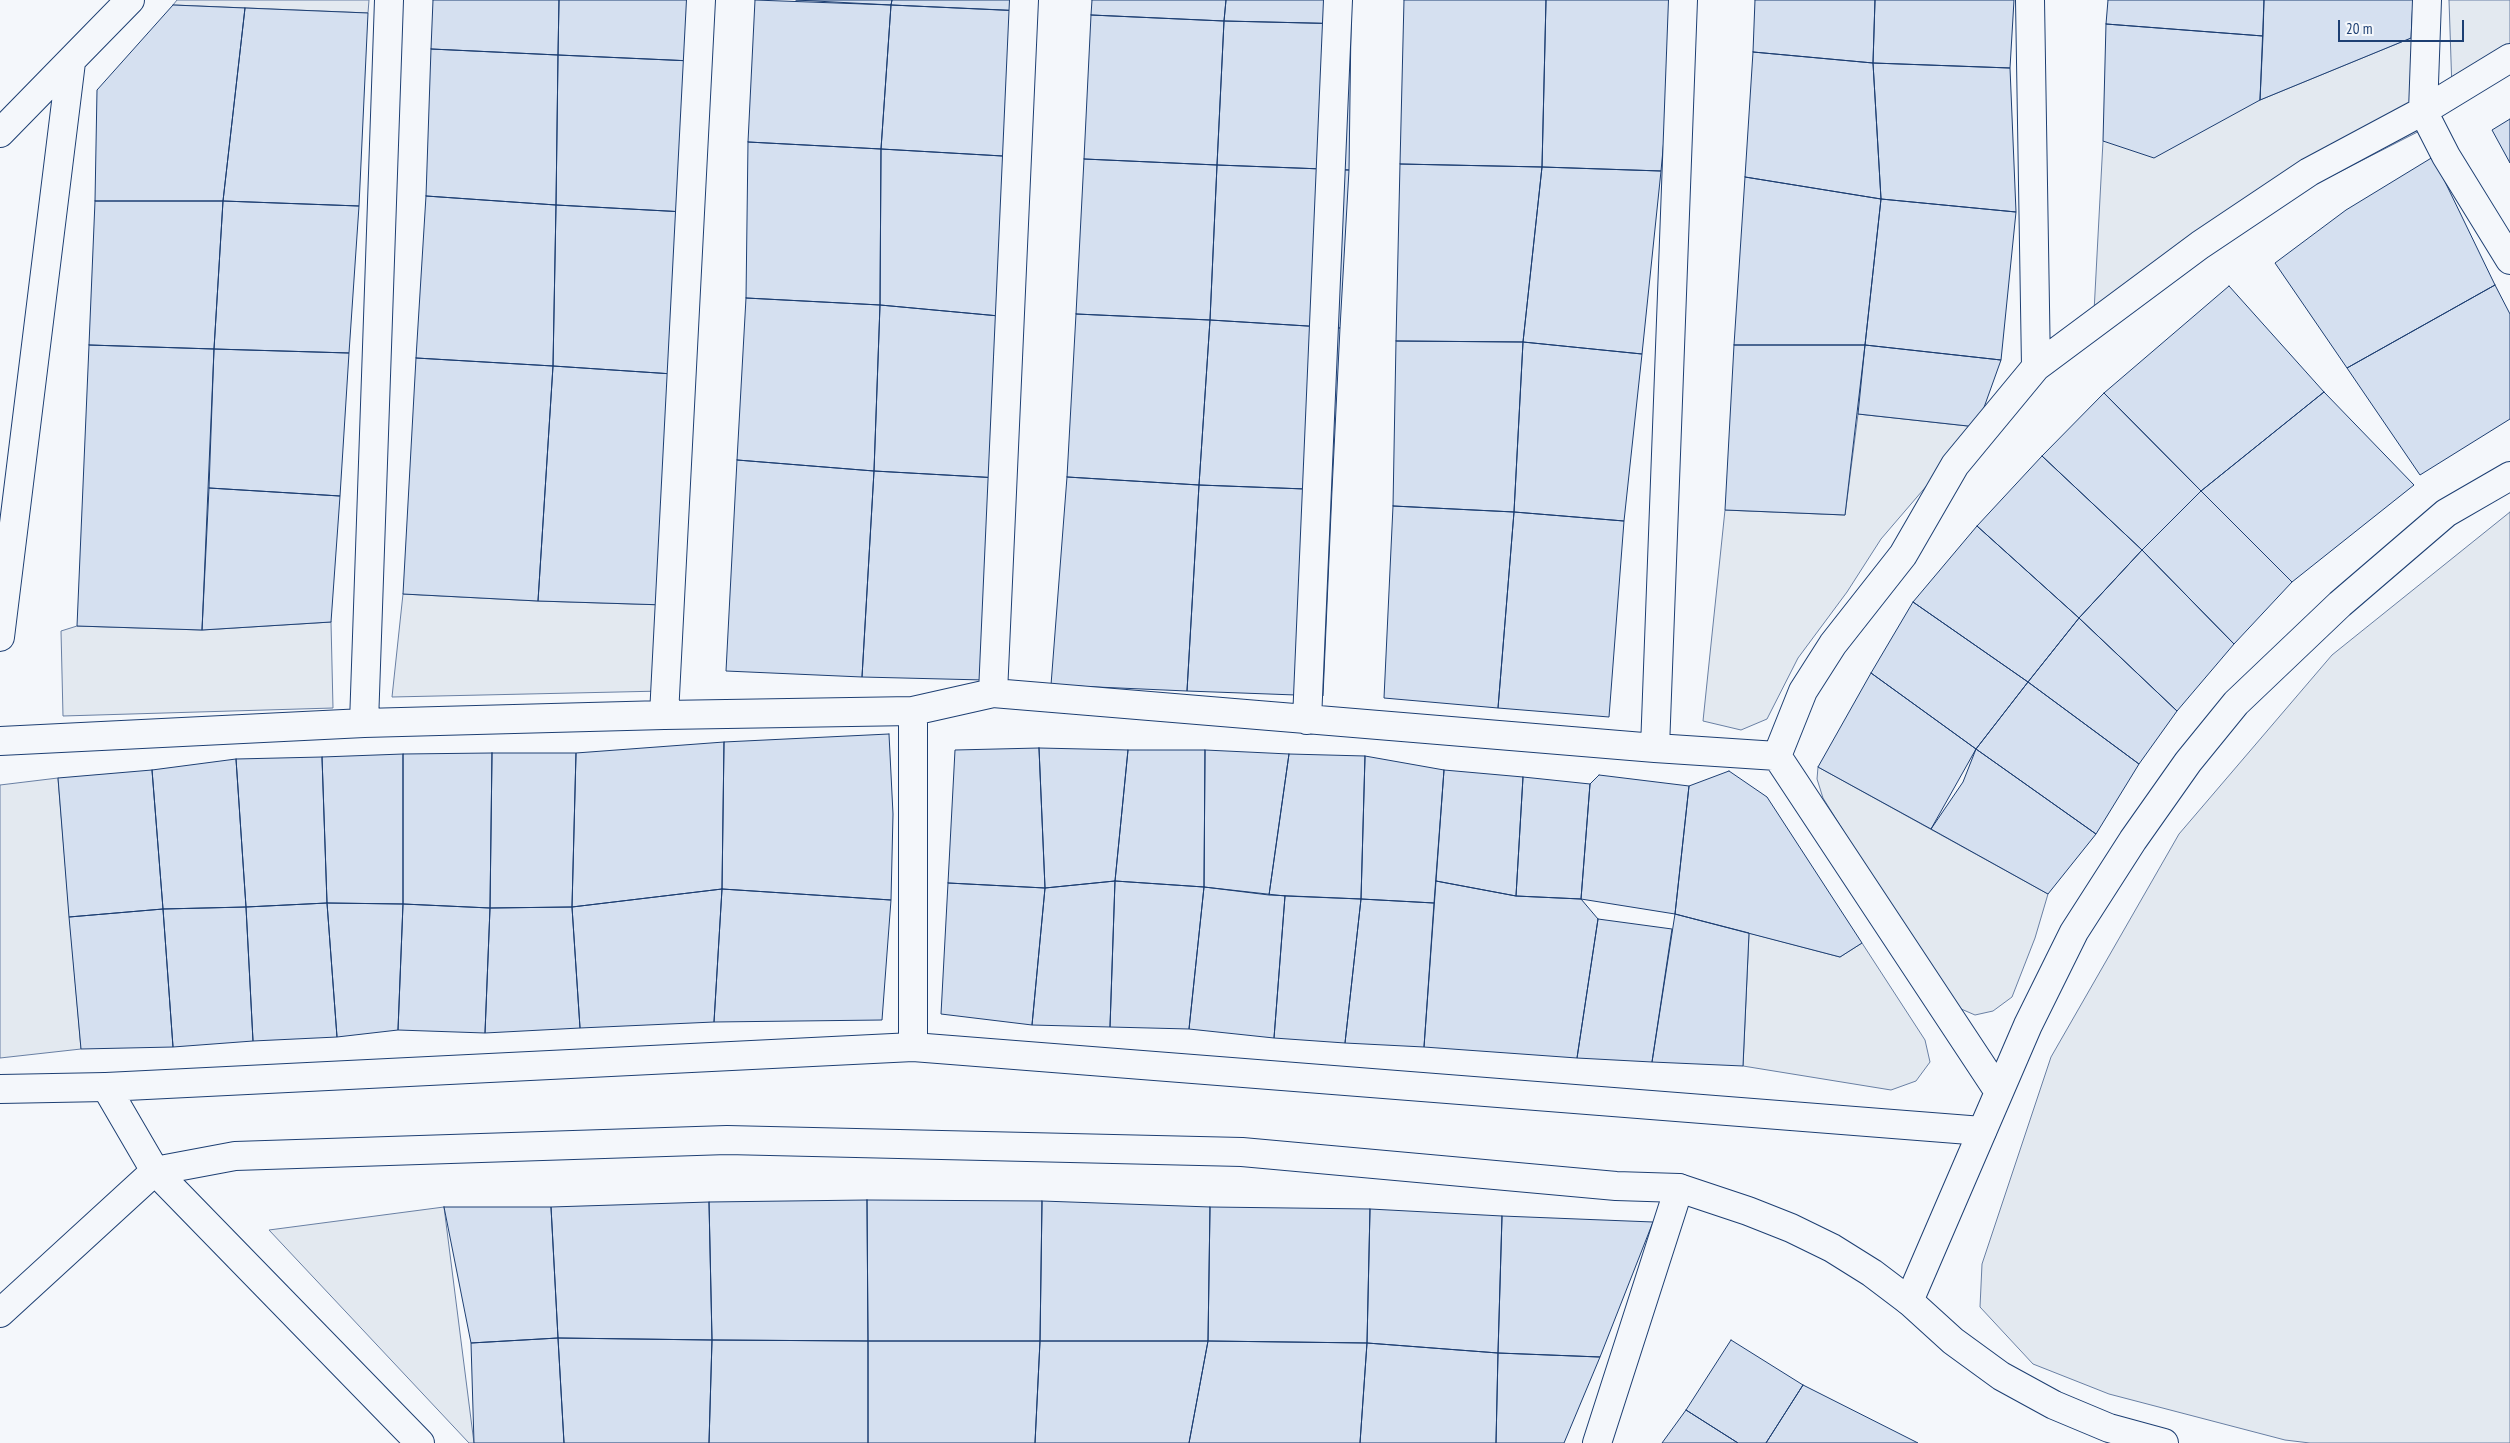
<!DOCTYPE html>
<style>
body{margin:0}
#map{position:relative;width:2510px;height:1443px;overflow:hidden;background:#f4f7fb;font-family:"PT Sans Narrow",sans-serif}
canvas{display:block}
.scale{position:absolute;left:2338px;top:20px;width:126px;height:22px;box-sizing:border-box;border:2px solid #1d3f73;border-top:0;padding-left:6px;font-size:15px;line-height:18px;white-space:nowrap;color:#1d3f73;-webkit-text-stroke:4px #f4f7fb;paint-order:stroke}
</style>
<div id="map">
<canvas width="2510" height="1443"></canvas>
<div class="scale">20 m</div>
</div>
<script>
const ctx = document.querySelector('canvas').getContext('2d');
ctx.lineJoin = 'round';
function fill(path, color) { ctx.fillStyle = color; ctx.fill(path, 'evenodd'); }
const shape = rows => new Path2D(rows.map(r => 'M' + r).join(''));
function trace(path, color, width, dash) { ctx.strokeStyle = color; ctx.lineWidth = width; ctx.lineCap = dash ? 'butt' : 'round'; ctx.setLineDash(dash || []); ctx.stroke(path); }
const green = shape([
 [177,0,369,0,368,13,173,5,177,0],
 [2449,0,2510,0,2510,68,2452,90,2449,0],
 [2411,38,2443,119,2306,189,2094,312,2103,141,2260,100,2411,38],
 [1858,414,1977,427,1881,539,1847,592,1798,658,1767,719,1741,730,1703,721,1725,510,1845,515,1858,414],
 [2510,512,2510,1443,2310,1443,2285,1440,2109,1394,2033,1364,1980,1307,1982,1264,2051,1057,2179,834,2332,655,2510,512],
 [403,594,538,601,665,605,663,691,392,697,403,594],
 [331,622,333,708,63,716,61,631,77,626,202,630,331,622],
 [1818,767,2048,894,2035,938,2012,997,1993,1011,1975,1015,1952,1005,1823,798,1817,779,1818,767],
 [58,778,81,1049,0,1058,0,785,58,778],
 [1749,933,1840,957,1862,943,1925,1040,1930,1062,1916,1081,1891,1090,1743,1066,1749,933],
 [444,1207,474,1443,469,1443,269,1230,444,1207]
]);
fill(green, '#e3e9f0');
trace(green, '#687fa3', 1);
const building = shape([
 [433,0,559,0,558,55,431,49,433,0],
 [559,0,694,0,692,61,558,55,559,0],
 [755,0,891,5,881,149,748,142,755,0],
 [796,0,892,0,891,5,796,0],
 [892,0,1027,0,1026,11,891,5,892,0],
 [1092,0,1226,0,1224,21,1091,15,1092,0],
 [1226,0,1351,0,1351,24,1224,21,1226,0],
 [1404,0,1546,0,1542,167,1400,164,1404,0],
 [1546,0,1677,0,1661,171,1542,167,1546,0],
 [1755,0,1875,0,1873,63,1753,52,1755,0],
 [1875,0,2014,0,2010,68,1873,63,1875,0],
 [2108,0,2264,0,2263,36,2106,24,2108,0],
 [2264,0,2413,0,2411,38,2260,100,2264,0],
 [173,5,245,8,223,201,95,201,97,90,173,5],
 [891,5,1022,11,1020,157,881,149,891,5],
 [245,8,368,13,359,206,223,201,245,8],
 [1091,15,1224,21,1217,165,1084,159,1091,15],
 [1224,21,1351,24,1349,170,1217,165,1224,21],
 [2106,24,2263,36,2260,100,2154,158,2103,141,2106,24],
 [431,49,558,55,556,205,426,196,431,49],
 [1753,52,1873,63,1881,199,1745,177,1753,52],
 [558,55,692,61,685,212,556,205,558,55],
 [1873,63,2010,68,2016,212,1881,199,1873,63],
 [2510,119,2510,163,2492,130,2510,119],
 [748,142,881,149,880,305,746,298,748,142],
 [881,149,1020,157,1010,317,880,305,881,149],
 [2433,157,2495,285,2347,368,2275,263,2346,210,2433,157],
 [1084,159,1217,165,1210,320,1076,314,1084,159],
 [1400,164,1542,167,1523,342,1396,341,1400,164],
 [1217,165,1349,170,1340,328,1210,320,1217,165],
 [1542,167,1661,171,1642,354,1523,342,1542,167],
 [1745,177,1881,199,1865,345,1734,345,1745,177],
 [426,196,556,205,553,366,416,358,426,196],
 [1881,199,2016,212,2001,360,1865,345,1881,199],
 [95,201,223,201,214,349,89,345,95,201],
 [223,201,359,206,349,353,214,349,223,201],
 [556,205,685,212,673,374,553,366,556,205],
 [2495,285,2510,314,2510,419,2420,475,2347,368,2495,285],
 [2229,286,2324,392,2201,491,2104,393,2229,286],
 [746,298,880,305,874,471,737,460,746,298],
 [880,305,1010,317,999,478,874,471,880,305],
 [1076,314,1210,320,1199,485,1067,477,1076,314],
 [1210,320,1340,328,1332,490,1199,485,1210,320],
 [1396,341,1523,342,1514,512,1393,506,1396,341],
 [1523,342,1642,354,1624,521,1514,512,1523,342],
 [89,345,214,349,202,630,77,626,89,345],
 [1734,345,1865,345,1845,515,1725,510,1734,345],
 [1865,345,2001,360,1977,427,1858,414,1865,345],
 [214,349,349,353,340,496,209,488,214,349],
 [416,358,553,366,538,601,403,594,416,358],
 [553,366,673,374,665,605,538,601,553,366],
 [2324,392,2414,485,2292,582,2201,491,2324,392],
 [2104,393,2201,491,2142,550,2042,456,2104,393],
 [2042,456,2142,550,2079,618,1977,526,2042,456],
 [737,460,874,471,862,677,726,671,737,460],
 [874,471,999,478,984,680,862,677,874,471],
 [1067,477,1199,485,1187,691,1051,685,1067,477],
 [1199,485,1332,490,1323,696,1187,691,1199,485],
 [209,488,340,496,331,622,202,630,209,488],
 [2201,491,2292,582,2234,644,2142,550,2201,491],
 [1393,506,1514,512,1498,708,1384,698,1393,506],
 [1514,512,1624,521,1609,717,1498,708,1514,512],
 [1977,526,2079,618,2028,682,1913,602,1977,526],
 [2142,550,2234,644,2177,711,2079,618,2142,550],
 [1913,602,2028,682,1976,749,1871,673,1913,602],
 [2079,618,2177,711,2139,764,2028,682,2079,618],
 [1871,673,1976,749,1963,782,1931,829,1818,767,1871,673],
 [2028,682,2139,764,2096,834,1976,749,2028,682],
 [889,734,893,814,891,900,722,889,724,742,889,734],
 [724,742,722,889,572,907,576,753,724,742],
 [1039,748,1045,888,948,883,955,750,1039,748],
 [1039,748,1128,750,1115,881,1045,888,1039,748],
 [1976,749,2096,834,2048,894,1931,829,1976,749],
 [1128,750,1205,750,1204,887,1115,881,1128,750],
 [1205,750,1289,754,1269,895,1204,887,1205,750],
 [492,753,490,908,403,904,403,754,492,753],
 [492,753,576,753,572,907,490,908,492,753],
 [403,754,403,904,327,903,322,757,403,754],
 [1289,754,1365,756,1361,899,1269,895,1289,754],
 [1365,756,1444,770,1434,903,1361,899,1365,756],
 [322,757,327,903,246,907,236,759,322,757],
 [236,759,246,907,163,909,152,770,236,759],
 [152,770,163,909,69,917,58,778,152,770],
 [1444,770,1523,777,1516,896,1436,881,1444,770],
 [1729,771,1767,797,1862,943,1840,957,1675,914,1689,786,1729,771],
 [1599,775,1689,786,1675,914,1581,899,1590,784,1599,775],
 [1523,777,1590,784,1581,899,1516,896,1523,777],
 [1115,881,1110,1027,1032,1025,1045,888,1115,881],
 [1115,881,1204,887,1189,1029,1110,1027,1115,881],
 [1436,881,1516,896,1581,899,1598,919,1577,1058,1424,1047,1436,881],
 [948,883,1045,888,1032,1025,941,1014,948,883],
 [1204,887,1285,896,1274,1038,1189,1029,1204,887],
 [722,889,891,900,882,1020,714,1022,722,889],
 [722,889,714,1022,580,1028,572,907,722,889],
 [1285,896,1361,899,1345,1043,1274,1038,1285,896],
 [1361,899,1434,903,1424,1047,1345,1043,1361,899],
 [327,903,337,1037,253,1041,246,907,327,903],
 [327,903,403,904,398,1030,337,1037,327,903],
 [403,904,490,908,485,1033,398,1030,403,904],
 [246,907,253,1041,173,1047,163,909,246,907],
 [572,907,580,1028,485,1033,490,908,572,907],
 [163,909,173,1047,81,1049,69,917,163,909],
 [1675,914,1749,933,1743,1066,1652,1062,1675,914],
 [1598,919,1672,929,1652,1062,1577,1058,1598,919],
 [867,1200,1042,1201,1040,1341,868,1341,867,1200],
 [867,1200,868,1341,712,1340,709,1202,867,1200],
 [1042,1201,1210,1207,1208,1341,1040,1341,1042,1201],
 [709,1202,712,1340,558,1338,551,1207,709,1202],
 [444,1207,551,1207,558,1338,471,1343,444,1207],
 [1210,1207,1370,1209,1367,1343,1208,1341,1210,1207],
 [1370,1209,1502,1216,1498,1353,1367,1343,1370,1209],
 [1502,1216,1653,1222,1600,1357,1498,1353,1502,1216],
 [558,1338,712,1340,709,1443,564,1443,558,1338],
 [558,1338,564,1443,474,1443,471,1343,558,1338],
 [712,1340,868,1341,868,1443,709,1443,712,1340],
 [1731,1340,1803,1385,1766,1443,1738,1443,1686,1410,1731,1340],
 [868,1341,1040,1341,1035,1443,868,1443,868,1341],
 [1040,1341,1208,1341,1189,1443,1035,1443,1040,1341],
 [1208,1341,1367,1343,1360,1443,1189,1443,1208,1341],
 [1367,1343,1498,1353,1496,1443,1360,1443,1367,1343],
 [1498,1353,1600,1357,1564,1443,1496,1443,1498,1353],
 [1803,1385,1918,1443,1766,1443,1803,1385],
 [1686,1410,1738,1443,1662,1443,1686,1410]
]);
fill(building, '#d5e0f0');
trace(building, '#1d3f73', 1);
const street = shape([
 [2030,0,2036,367],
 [2427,0,2423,111,2446,156,2510,260],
 [0,133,130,0],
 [0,637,71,62],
 [993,693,1024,0],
 [664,715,701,0],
 [1307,720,1338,0],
 [364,723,389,0],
 [0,741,364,723,664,715,913,711,993,693,1655,748,1777,756],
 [1655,748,1683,0],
 [1777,756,1803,691,1833,644,1903,555,1955,465,2036,367,2200,245,2309,172,2423,111,2510,58],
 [1777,756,1999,1092],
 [913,1047,913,711],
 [0,1089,106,1087],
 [1909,1301,2028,1025,2074,932,2133,840,2188,762,2236,703,2340,604,2446,513,2510,476],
 [0,1313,155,1171,420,1443],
 [1597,1443,1679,1188]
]);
const secondary = shape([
 [1982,1131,913,1047,106,1087,155,1171,235,1156,727,1140,1242,1152,1616,1186,1679,1188,1748,1211,1791,1228,1832,1248,1872,1273,1909,1301,1953,1341,2001,1376,2054,1405,2109,1428,2164,1443]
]);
trace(street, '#1d3f73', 30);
trace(secondary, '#1d3f73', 30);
trace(street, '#f4f7fb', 28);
trace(secondary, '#f4f7fb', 28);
</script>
